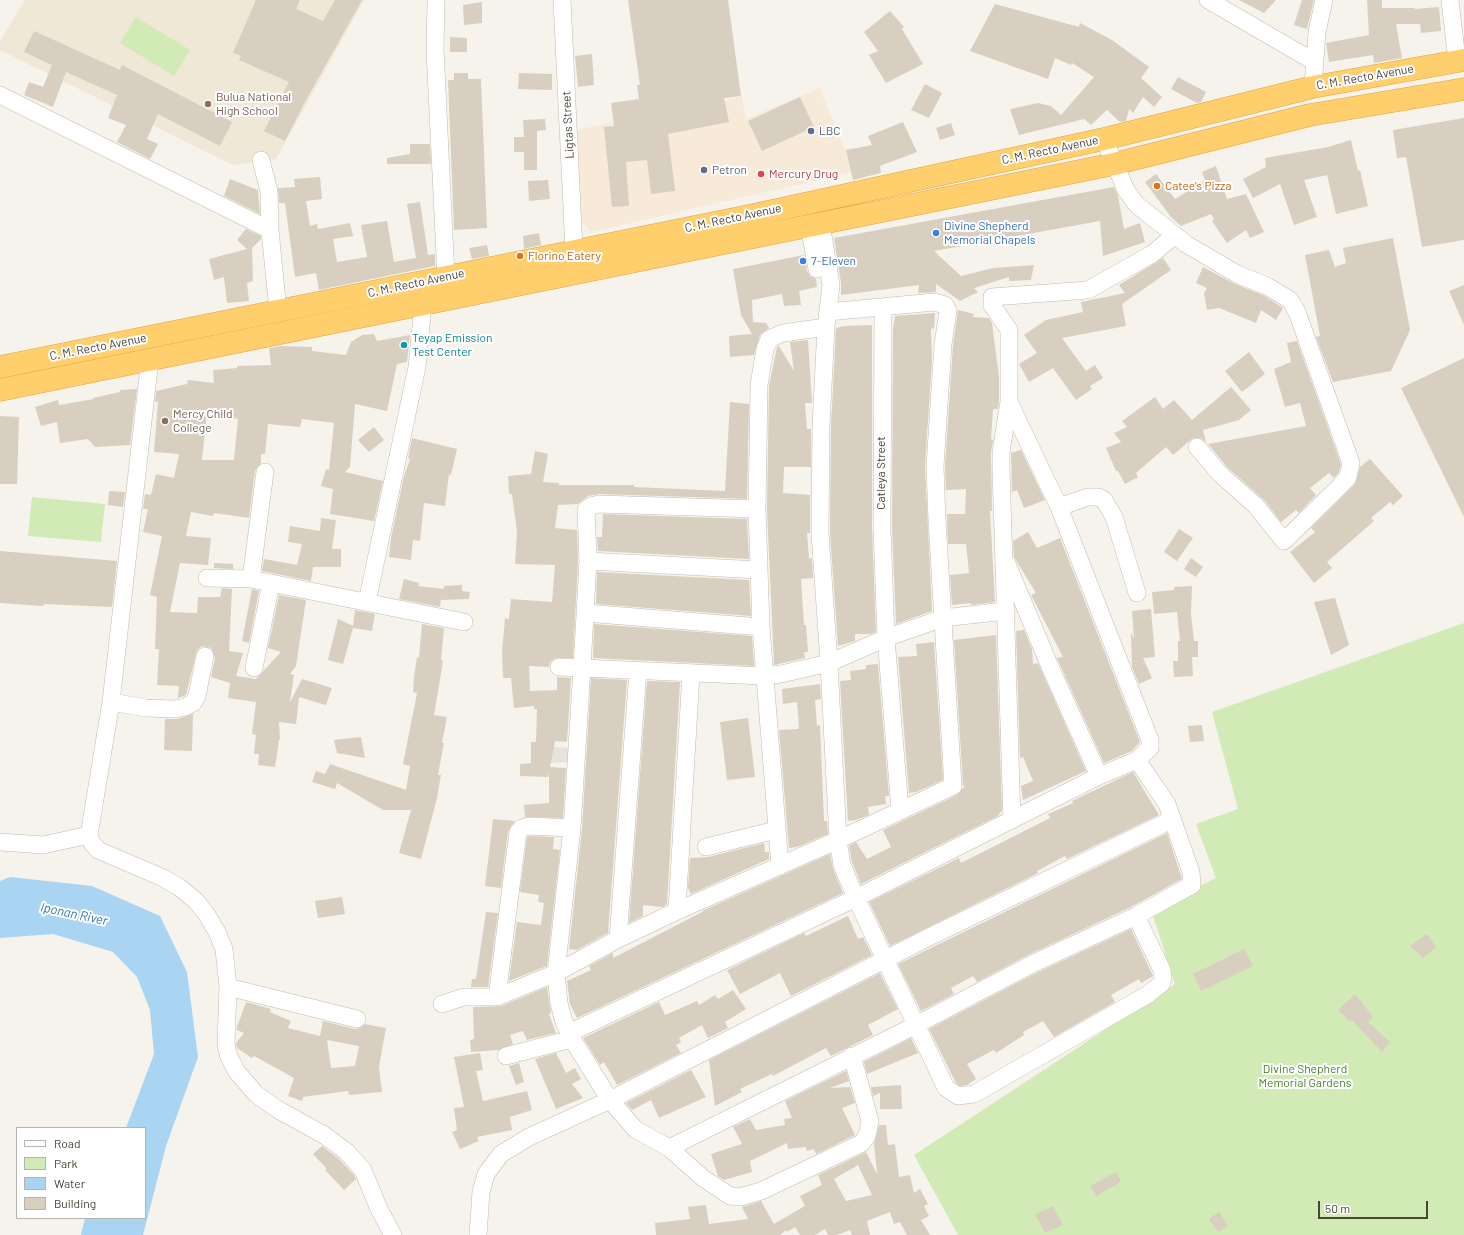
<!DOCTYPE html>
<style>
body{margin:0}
#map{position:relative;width:1464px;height:1235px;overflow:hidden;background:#f6f3ec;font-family:Barlow,sans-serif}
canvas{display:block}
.legend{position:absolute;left:16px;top:1127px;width:130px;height:92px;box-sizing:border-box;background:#fff;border:1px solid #b7b4b0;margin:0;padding:5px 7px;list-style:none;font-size:12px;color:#4b4439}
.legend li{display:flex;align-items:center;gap:8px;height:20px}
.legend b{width:20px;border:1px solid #b7b4b0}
.scale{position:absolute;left:1318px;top:1201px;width:110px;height:18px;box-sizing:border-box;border:2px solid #4b4439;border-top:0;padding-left:5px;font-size:12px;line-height:14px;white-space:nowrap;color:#4b4439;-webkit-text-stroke:3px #fff;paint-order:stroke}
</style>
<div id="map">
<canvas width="1464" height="1235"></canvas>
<ul class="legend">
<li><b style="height:5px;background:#fff"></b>Road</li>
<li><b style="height:11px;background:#d2eab5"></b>Park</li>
<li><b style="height:11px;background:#a9d4f2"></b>Water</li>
<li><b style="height:11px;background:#d8cfc1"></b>Building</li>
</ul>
<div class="scale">50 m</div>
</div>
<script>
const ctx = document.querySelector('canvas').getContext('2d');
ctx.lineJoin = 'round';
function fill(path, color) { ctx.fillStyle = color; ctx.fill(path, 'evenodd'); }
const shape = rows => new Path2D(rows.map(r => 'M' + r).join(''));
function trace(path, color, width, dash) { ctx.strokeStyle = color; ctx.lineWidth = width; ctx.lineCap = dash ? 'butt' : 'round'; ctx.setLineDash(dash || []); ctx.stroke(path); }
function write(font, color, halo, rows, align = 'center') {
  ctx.font = font + ' Barlow,sans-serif'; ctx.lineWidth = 4; ctx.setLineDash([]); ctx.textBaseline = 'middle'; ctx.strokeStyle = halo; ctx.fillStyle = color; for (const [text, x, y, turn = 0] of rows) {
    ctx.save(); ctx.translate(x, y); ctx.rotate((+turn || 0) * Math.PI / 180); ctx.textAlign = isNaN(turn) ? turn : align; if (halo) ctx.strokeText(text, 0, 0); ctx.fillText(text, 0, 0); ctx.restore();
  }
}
fill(shape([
 [820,88,854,172,591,232,580,220,575,130,742,97,746,119]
]), '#f7ead8');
fill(shape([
 [551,747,572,748,571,762,551,763]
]), '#e6e2dd');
fill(shape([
 [25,0,364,0,276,159,233,165,0,50,0,41]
]), '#efe8d6');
fill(shape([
 [136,17,190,50,174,76,120,43],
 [32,497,105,504,101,542,28,536],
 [1464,623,1464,1235,958,1235,914,1155,1175,984,1151,910,1216,878,1196,824,1238,809,1212,712]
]), '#d2eab5');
fill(shape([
 [10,877,92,886,160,916,187,972,198,1057,166,1146,143,1235,81,1235,85,1218,145,1218,145,1128,126,1128,154,1054,150,1010,137,977,113,952,53,934,0,938,0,881]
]), '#a9d4f2');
fill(shape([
 [256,0,300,0,296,9,323,21,335,0,362,0,305,102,285,141,264,131,289,82,239,60,241,56,233,53],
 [628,0,728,0,741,96,724,98,729,122,668,134,675,191,651,194,647,160,626,162,629,206,612,207,604,127,614,126,611,103,639,99,637,85,640,85],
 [1239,0,1276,0,1264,13],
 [1302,0,1314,0,1307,29,1294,25],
 [1367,0,1382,0,1382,8,1415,8,1415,9,1439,7,1441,31,1421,33,1420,24,1396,24,1402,58,1374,63,1373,55,1329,62,1326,43,1369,35],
 [482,2,482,23,464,25,463,5],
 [995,4,1079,27,1080,23,1112,40,1149,67,1141,78,1162,97,1154,107,1143,97,1133,113,1129,109,1126,121,1120,122,1107,110,1091,125,1084,119,1019,135,1010,109,1038,103,1051,106,1061,115,1094,77,1072,63,1071,65,1055,58,1048,79,970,51],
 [890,11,904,27,902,29,923,64,886,83,869,55,878,51,864,32],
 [34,31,120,70,122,65,232,122,220,146,158,114,147,139,158,144,150,159,117,142,126,125,108,118,117,95,66,72,53,107,24,95,29,82,43,87,52,65,24,52],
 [450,37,467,38,467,52,450,52],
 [592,54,594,85,578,87,575,56],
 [454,73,468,73,468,79,481,79,487,228,454,230,448,80,454,80],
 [519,73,552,74,552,90,518,89],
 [1178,77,1206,92,1201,102,1197,103,1171,89],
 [925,84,942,93,929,118,911,110],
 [800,97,814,127,762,151,748,121],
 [1464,118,1464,240,1422,247,1406,157,1397,158,1393,130],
 [545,119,546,130,537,131,537,170,524,170,524,152,514,152,514,137,524,137,523,120],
 [903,122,917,152,880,166,881,173,853,180,846,150,872,145,868,136],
 [951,123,955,135,940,140,936,128],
 [1351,140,1358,171,1360,170,1368,206,1336,214,1327,175,1304,180,1317,217,1294,225,1280,184,1253,198,1243,179,1266,167,1265,158,1328,147],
 [410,144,430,144,431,164,387,164,387,158,410,154],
 [1216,166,1227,199,1246,194,1264,232,1250,238,1246,230,1227,243,1212,221,1214,219,1211,214,1181,226,1171,217,1145,182,1156,174,1175,199,1205,180,1202,172],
 [320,177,322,199,306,201,310,226,317,224,318,229,350,223,353,236,333,239,337,262,367,257,361,225,387,221,394,262,416,258,407,204,420,202,428,255,435,254,435,266,319,290,316,273,295,277,285,203,279,203,278,188,295,187,294,179],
 [230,179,258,190,260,214,224,196],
 [548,180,550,199,529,201,528,181],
 [1114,187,1118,196,1124,229,1140,223,1145,242,1103,256,1100,221,934,251,961,276,993,268,1034,265,1031,280,1009,281,1009,277,974,288,978,292,960,301,936,284,936,292,918,293,919,285,841,295,841,283,834,238],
 [246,229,261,236,261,239,252,248,253,281,247,283,249,301,227,303,224,277,214,280,209,259,247,249,237,240],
 [539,233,541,245,524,249,523,236],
 [1393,238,1410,330,1391,371,1333,382,1316,337,1320,336,1305,255,1329,250,1335,267,1346,263,1343,248],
 [487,245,489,256,472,259,469,248],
 [804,255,807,271,810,276,816,279,817,287,799,291,801,305,784,306,782,294,752,300,753,322,766,323,769,328,760,335,754,355,730,357,729,336,752,334,741,315,733,269],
 [1163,258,1171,270,1122,304,1126,326,1062,338,1086,371,1095,365,1103,378,1090,386,1092,389,1076,400,1053,368,1029,382,1019,364,1037,353,1024,335,1046,320,1083,312,1081,302,1125,293,1119,285],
 [1203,267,1233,283,1263,295,1283,308,1276,320,1261,310,1256,323,1219,308,1207,310,1204,293,1207,288,1196,283],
 [1464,285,1464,325,1449,291],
 [958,310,974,314,973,317,989,318,992,323,999,377,999,401,998,409,993,409,991,439,993,440,991,452,992,511,990,511,995,602,971,605,971,603,952,605,950,575,969,573,966,544,948,544,947,521,947,514,965,514,966,489,946,490,945,466,953,345],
 [935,313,934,329,931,328,932,360,925,466,932,611,896,624,892,528,893,329,895,316],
 [872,325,872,528,876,632,871,634,855,634,855,641,838,646,830,533,831,426,836,328,844,326],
 [374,334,377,341,410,335,407,362,397,364,387,411,355,404,350,467,345,472,383,481,374,521,330,514,333,489,321,486,326,469,329,470,334,423,302,419,300,427,268,424,265,454,261,454,261,463,255,471,249,518,214,513,213,516,191,512,186,536,211,538,208,565,180,563,170,612,197,613,198,597,220,597,222,588,232,589,229,651,243,653,236,676,256,679,281,652,268,648,279,595,306,600,296,666,290,674,294,675,290,702,302,679,332,688,326,705,299,697,296,724,279,722,280,740,279,740,275,767,258,765,259,754,254,754,256,735,252,734,256,702,228,698,230,683,211,677,215,658,211,648,202,646,197,650,186,695,178,698,179,686,157,685,159,649,155,649,157,597,150,595,162,536,143,532,148,509,143,509,145,494,151,495,156,474,174,478,179,454,154,452,158,402,155,402,156,391,187,384,188,380,214,383,213,370,237,368,237,366,271,365,269,348,281,346,312,347,312,351,346,355,351,342,362,335],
 [207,413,238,419,234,460,202,460],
 [808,340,812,403,805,403,807,429,811,429,811,467,784,467,783,493,810,495,810,533,807,533,809,558,812,559,813,578,801,579,804,625,806,625,808,652,804,652,805,658,774,665,767,509,769,386,777,347,779,346,794,371,790,342],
 [1297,341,1341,464,1339,472,1334,478,1329,473,1310,488,1316,495,1299,513,1296,510,1281,522,1264,500,1227,467,1208,444,1306,426,1300,403,1285,407,1274,369,1291,362,1287,343],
 [1249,352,1265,374,1242,392,1225,371],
 [1464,358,1464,517,1401,388],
 [1231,387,1251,410,1239,420,1203,430,1206,442,1200,438,1193,438,1173,455,1166,447,1136,473,1138,477,1125,484,1118,471,1116,471,1106,448,1121,442,1114,433,1127,427,1122,421,1155,397,1163,409,1174,400,1192,420],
 [137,389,130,445,95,447,88,439,60,443,57,422,41,426,35,407,58,400,59,405,94,399,93,398,120,392,120,390],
 [730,402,749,404,747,499,599,494,588,496,578,504,558,505,555,528,577,530,578,561,573,658,555,658,550,662,549,667,529,666,530,691,557,690,557,677,571,678,567,742,555,741,550,767,566,768,563,818,525,817,524,805,549,803,549,772,548,777,520,776,520,764,531,763,531,742,536,742,537,709,534,709,534,706,514,708,511,678,503,678,502,652,505,618,509,619,511,599,552,602,555,565,515,564,517,532,512,494,509,494,508,476,531,474,535,451,548,454,543,482,559,483,559,485,634,485,634,487,725,491],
 [0,416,19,417,17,484,0,484],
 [374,427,384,440,369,452,358,440],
 [412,438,457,449,451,475,449,474,445,506,424,503,420,541,413,540,411,560,389,557,391,538,404,476,410,459,408,458],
 [1021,450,1045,500,1024,508,1017,490,1012,492,1011,453],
 [1370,459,1403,496,1393,505,1390,502,1371,518,1374,521,1327,562,1332,568,1314,583,1290,552,1315,532,1311,528,1355,484,1360,467],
 [109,491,125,492,123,507,108,505],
 [603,514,747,519,749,559,598,551,597,537,602,537],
 [321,518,336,520,332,549,341,549,341,567,313,567,311,581,262,571,264,559,297,565,302,544,288,542,290,526,320,531],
 [1179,529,1193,538,1177,561,1164,552],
 [1028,532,1037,548,1060,538,1140,742,1132,751,1104,763,1057,658,1063,657,1031,595,1036,593,1014,557,1013,541],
 [0,551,117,561,112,607,44,604,43,606,0,603],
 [1191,558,1203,567,1196,577,1184,569],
 [214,563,233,564,233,569,214,568],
 [597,572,749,580,751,616,596,604],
 [404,579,419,583,418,586,444,589,444,586,462,585,462,591,470,592,469,599,441,600,440,607,399,599],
 [1192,586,1191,614,1194,641,1198,641,1198,657,1192,657,1193,676,1174,677,1173,661,1178,661,1178,641,1180,641,1177,612,1154,614,1152,592,1174,590,1174,587],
 [252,589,259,591,249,643,242,641],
 [1335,598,1349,645,1331,655,1314,602],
 [1151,609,1155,657,1143,658,1152,678,1139,684,1132,667,1131,632,1134,639,1132,611],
 [355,610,375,614,372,631,353,628,343,664,328,660,338,619,353,626],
 [422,624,444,628,441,660,443,661,434,715,447,717,442,743,444,743,438,775,441,775,437,798,421,859,399,853,411,810,383,810,337,783,335,789,312,782,316,771,325,774,330,764,406,790,410,766,403,764,417,693,413,692,414,677,417,657,419,658],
 [594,624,752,636,754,666,593,658],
 [1024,630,1032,649,1033,664,1038,663,1086,771,1023,800,1021,786,1033,781,1023,757,1020,758,1016,631],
 [996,635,1002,810,998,816,861,884,852,862,849,846,856,842,867,859,891,847,883,830,957,795,965,786,963,786,954,640],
 [934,642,943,780,916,792,909,793,898,657,917,656,916,644],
 [878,664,889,796,885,796,886,804,868,807,869,815,856,820,848,821,840,681,851,680,850,671,866,669,866,665],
 [591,678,627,680,608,933,577,950,569,949,582,829],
 [647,681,680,682,667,904,663,907,643,905,643,916,629,923],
 [820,684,821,699,815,700,817,726,820,725,824,821,827,821,828,834,797,847,789,848,779,730,798,729,799,727,797,702,783,704,782,689],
 [193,714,192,751,164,750,165,719,177,719],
 [748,718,755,777,727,780,720,722],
 [1202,725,1204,741,1190,742,1188,726],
 [361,737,365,758,337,753,334,740],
 [1133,772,1159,815,1067,859,1065,856,1037,871,1038,873,890,946,869,902,959,858,961,863,1050,818,1048,814,1073,803,1072,801],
 [493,819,515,821,508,831,501,888,485,886],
 [1167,833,1182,879,1131,907,1028,955,977,982,973,976,951,988,954,994,921,1011,898,964],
 [529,836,554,837,553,849,560,850,547,966,509,981,517,922,541,925,544,903,538,902,539,895,520,892,527,837],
 [764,843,765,852,769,852,769,859,691,894,688,888,690,858,708,857],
 [830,854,833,869,843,893,577,1018,570,1004,567,981,591,970,589,966,613,953,613,958,704,911,702,911],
 [342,897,345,914,318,918,315,901],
 [486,912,498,913,488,987,471,987,472,979,476,979],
 [848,916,858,939,863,937,872,955,791,996,780,973,740,994,727,970,804,933,806,936],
 [1131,929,1153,976,1141,983,1139,979,1111,995,1115,1002,1054,1037,1043,1021,1023,1032,1024,1035,996,1053,994,1050,967,1064,976,1079,967,1085,960,1086,956,1083,929,1029,1036,973],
 [1427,934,1436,947,1423,958,1410,946],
 [1244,949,1253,966,1201,991,1193,974],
 [880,973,898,1009,868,1025,873,1035,831,1056,826,1048,773,1076,772,1074,740,1089,742,1092,715,1106,709,1060],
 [547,987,551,1013,549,1014,556,1033,527,1040,523,1031,510,1035,513,1044,499,1050,471,1052,470,1040,474,1039,473,1007,501,1006],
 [733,990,746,1009,725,1022,728,1028,708,1038,702,1025,679,1038,681,1042,676,1045,681,1053,617,1085,604,1062,600,1065,583,1038,659,1002,665,1015,697,1001,699,1005,715,995,718,999],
 [1355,994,1373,1017,1368,1022,1390,1042,1382,1052,1352,1020,1350,1022,1338,1010],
 [246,1002,271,1009,270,1012,291,1021,288,1028,320,1036,323,1021,355,1029,360,1028,365,1024,386,1028,379,1067,382,1092,349,1095,348,1091,303,1097,302,1101,288,1096,294,1078,254,1056,252,1058,237,1048,236,1043,244,1033,237,1030,237,1027],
 [327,1040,359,1046,355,1066,331,1068],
 [911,1038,918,1053,867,1074,864,1062],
 [480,1053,483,1070,476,1071,483,1101,527,1091,532,1110,510,1117,512,1130,477,1137,479,1141,460,1149,452,1132,457,1130,454,1108,464,1107,454,1057],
 [556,1053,566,1073,575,1068,581,1079,572,1084,583,1098,556,1109,535,1059],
 [519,1063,524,1082,516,1085,509,1066],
 [691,1070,706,1097,659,1118,651,1100,632,1110,626,1103],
 [846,1071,849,1081,830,1088,850,1087,855,1103,842,1108,855,1135,816,1154,814,1149,807,1151,806,1147,788,1149,787,1143,750,1161,752,1172,724,1180,718,1176,711,1154,742,1144,733,1127,750,1119,756,1130,785,1125,784,1119,792,1118,785,1101],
 [901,1085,902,1109,880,1109,880,1093,873,1096,871,1087],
 [879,1125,886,1125,888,1145,895,1144,899,1177,910,1175,914,1193,920,1189,928,1204,924,1206,929,1216,921,1220,930,1235,907,1235,900,1222,894,1224,890,1212,867,1221,870,1235,852,1235,850,1230,837,1235,828,1235,825,1229,815,1235,800,1235,795,1227,787,1232,786,1230,780,1235,656,1235,655,1223,690,1219,688,1207,706,1205,709,1224,748,1219,742,1207,761,1201,774,1224,805,1206,800,1196,822,1185,818,1175,866,1152,877,1174,874,1143],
 [858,1165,872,1195,846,1201,834,1179],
 [322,1146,339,1159,354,1175,356,1179,344,1190,325,1170,327,1169,313,1154],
 [1116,1172,1121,1182,1096,1196,1090,1186],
 [1053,1206,1063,1225,1045,1233,1035,1214],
 [1219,1212,1228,1226,1218,1232,1209,1219]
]), '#d8cfc1');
const street = shape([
 [436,0,435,49,446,277],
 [562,0,574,250,576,263],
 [1208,0,1313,61],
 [1450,0,1457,61],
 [1313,87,1317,32,1324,0],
 [0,95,270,230],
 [1104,139,1126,190,1137,205,1186,244,1237,274,1267,286,1290,300,1297,312,1351,463,1348,477,1340,486,1284,541,1256,506,1220,474,1197,447],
 [261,160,269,191,270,230,278,311],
 [821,223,831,285,826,327,821,426,820,533,829,663,838,840,842,865,856,898,946,1088,958,1096,974,1094,1147,995,1161,984,1163,978,1162,970,1136,916],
 [809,226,817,269],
 [883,307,882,528,886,638,900,810],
 [150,359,111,702,89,835,92,843,98,850,161,877,179,887,196,901,207,915,217,932,224,949,228,987,226,1045,229,1057,237,1072,256,1094,277,1109,324,1135,347,1152,363,1170,379,1209,393,1235],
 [1059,507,1088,497,1099,497,1104,500,1114,517,1137,593],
 [757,509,599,504,591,506,586,510,588,561,582,668,572,828,556,973,559,1003,563,1019,572,1039,610,1100,635,1129,669,1148,703,1178,730,1196,740,1197,761,1191,862,1143,867,1136,870,1121,852,1056],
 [588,561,759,570],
 [1007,564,1051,669,1099,776],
 [207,578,251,579,464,622],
 [251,579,265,472],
 [367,602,417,367,423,305],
 [585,613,761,627],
 [559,667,764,676,781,674,829,663,886,638,943,618,1005,611],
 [254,668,271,583],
 [111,702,146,708,175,709,185,707,193,703,197,696,205,656],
 [1012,820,1001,469,1001,452,1009,402,1009,330,992,305,992,297,1088,290,1152,254,1175,235],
 [572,828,528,826,522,828,518,832,497,997,556,973,618,939,677,911,838,840,953,786,937,521,935,466,943,344,948,311,945,305,934,302,828,312],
 [0,842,43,845,89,835],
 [706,847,776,830],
 [780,866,761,627,757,509,759,385,765,349,769,339,783,333,826,327],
 [677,911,691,673],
 [618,939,638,671],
 [228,987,357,1019],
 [442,1004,464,997,497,997],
 [569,1033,856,898,1099,776,1137,760,1150,748,1150,740,1143,722,1059,507,1009,402],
 [506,1056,572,1039],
 [669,1148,916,1025,1032,964,1136,916,1192,885,1191,872,1167,804,1137,760],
 [478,1235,481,1192,486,1174,501,1154,529,1137,610,1100,927,938,1171,820]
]);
const highway = shape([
 [0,367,744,217,1104,139,1313,87,1464,60],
 [0,390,1114,164,1310,115,1464,89]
]);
trace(street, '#c2bbae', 18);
trace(highway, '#e0a43c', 23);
trace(street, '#fff', 17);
trace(highway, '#ffcf6e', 22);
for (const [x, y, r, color] of [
 [208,104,4,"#8d6e63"],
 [811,131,4,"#5c6f8a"],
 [704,170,4,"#5c6f8a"],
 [761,174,4,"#e0444e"],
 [1157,186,4,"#e8710a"],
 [936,233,4,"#3f7fe0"],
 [520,256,4,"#e8710a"],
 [803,261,4,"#3f7fe0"],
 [404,345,4,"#0f9aa8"],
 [165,421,4,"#8d6e63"]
]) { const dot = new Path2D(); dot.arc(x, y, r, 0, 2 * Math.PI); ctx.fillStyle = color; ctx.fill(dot); trace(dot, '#fff', 1.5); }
write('12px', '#4b4439', '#fff', [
 ["C. M. Recto Avenue",1365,77,-10],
 ["Ligtas Street",568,125,-93],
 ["C. M. Recto Avenue",1050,150,-12],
 ["C. M. Recto Avenue",733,218,-12],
 ["C. M. Recto Avenue",416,283,-12],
 ["C. M. Recto Avenue",98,347,-11],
 ["Catleya Street",881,473,-90]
]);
write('12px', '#785e54', '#fff', [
 ["Bulua National",216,97],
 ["High School",216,111],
 ["Mercy Child",173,414],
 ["College",173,428]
], 'left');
write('12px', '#4e5e75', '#fff', [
 ["LBC",819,131],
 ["Petron",712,170]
], 'left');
write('12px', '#be3a42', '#fff', [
 ["Mercury Drug",769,174]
], 'left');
write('12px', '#c56008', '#fff', [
 ["Catee's Pizza",1165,186],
 ["Florino Eatery",528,256]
], 'left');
write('12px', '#366cbe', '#fff', [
 ["Divine Shepherd",944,226],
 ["Memorial Chapels",944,240],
 ["7-Eleven",811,261]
], 'left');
write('12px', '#0d838f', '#fff', [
 ["Teyap Emission",412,338],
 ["Test Center",412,352]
], 'left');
write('12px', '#4a7f2a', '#fff', [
 ["Divine Shepherd",1305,1069],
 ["Memorial Gardens",1305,1083]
]);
write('italic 13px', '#2e7ab2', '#fff', [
 ["Iponan River",74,914,12]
]);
</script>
